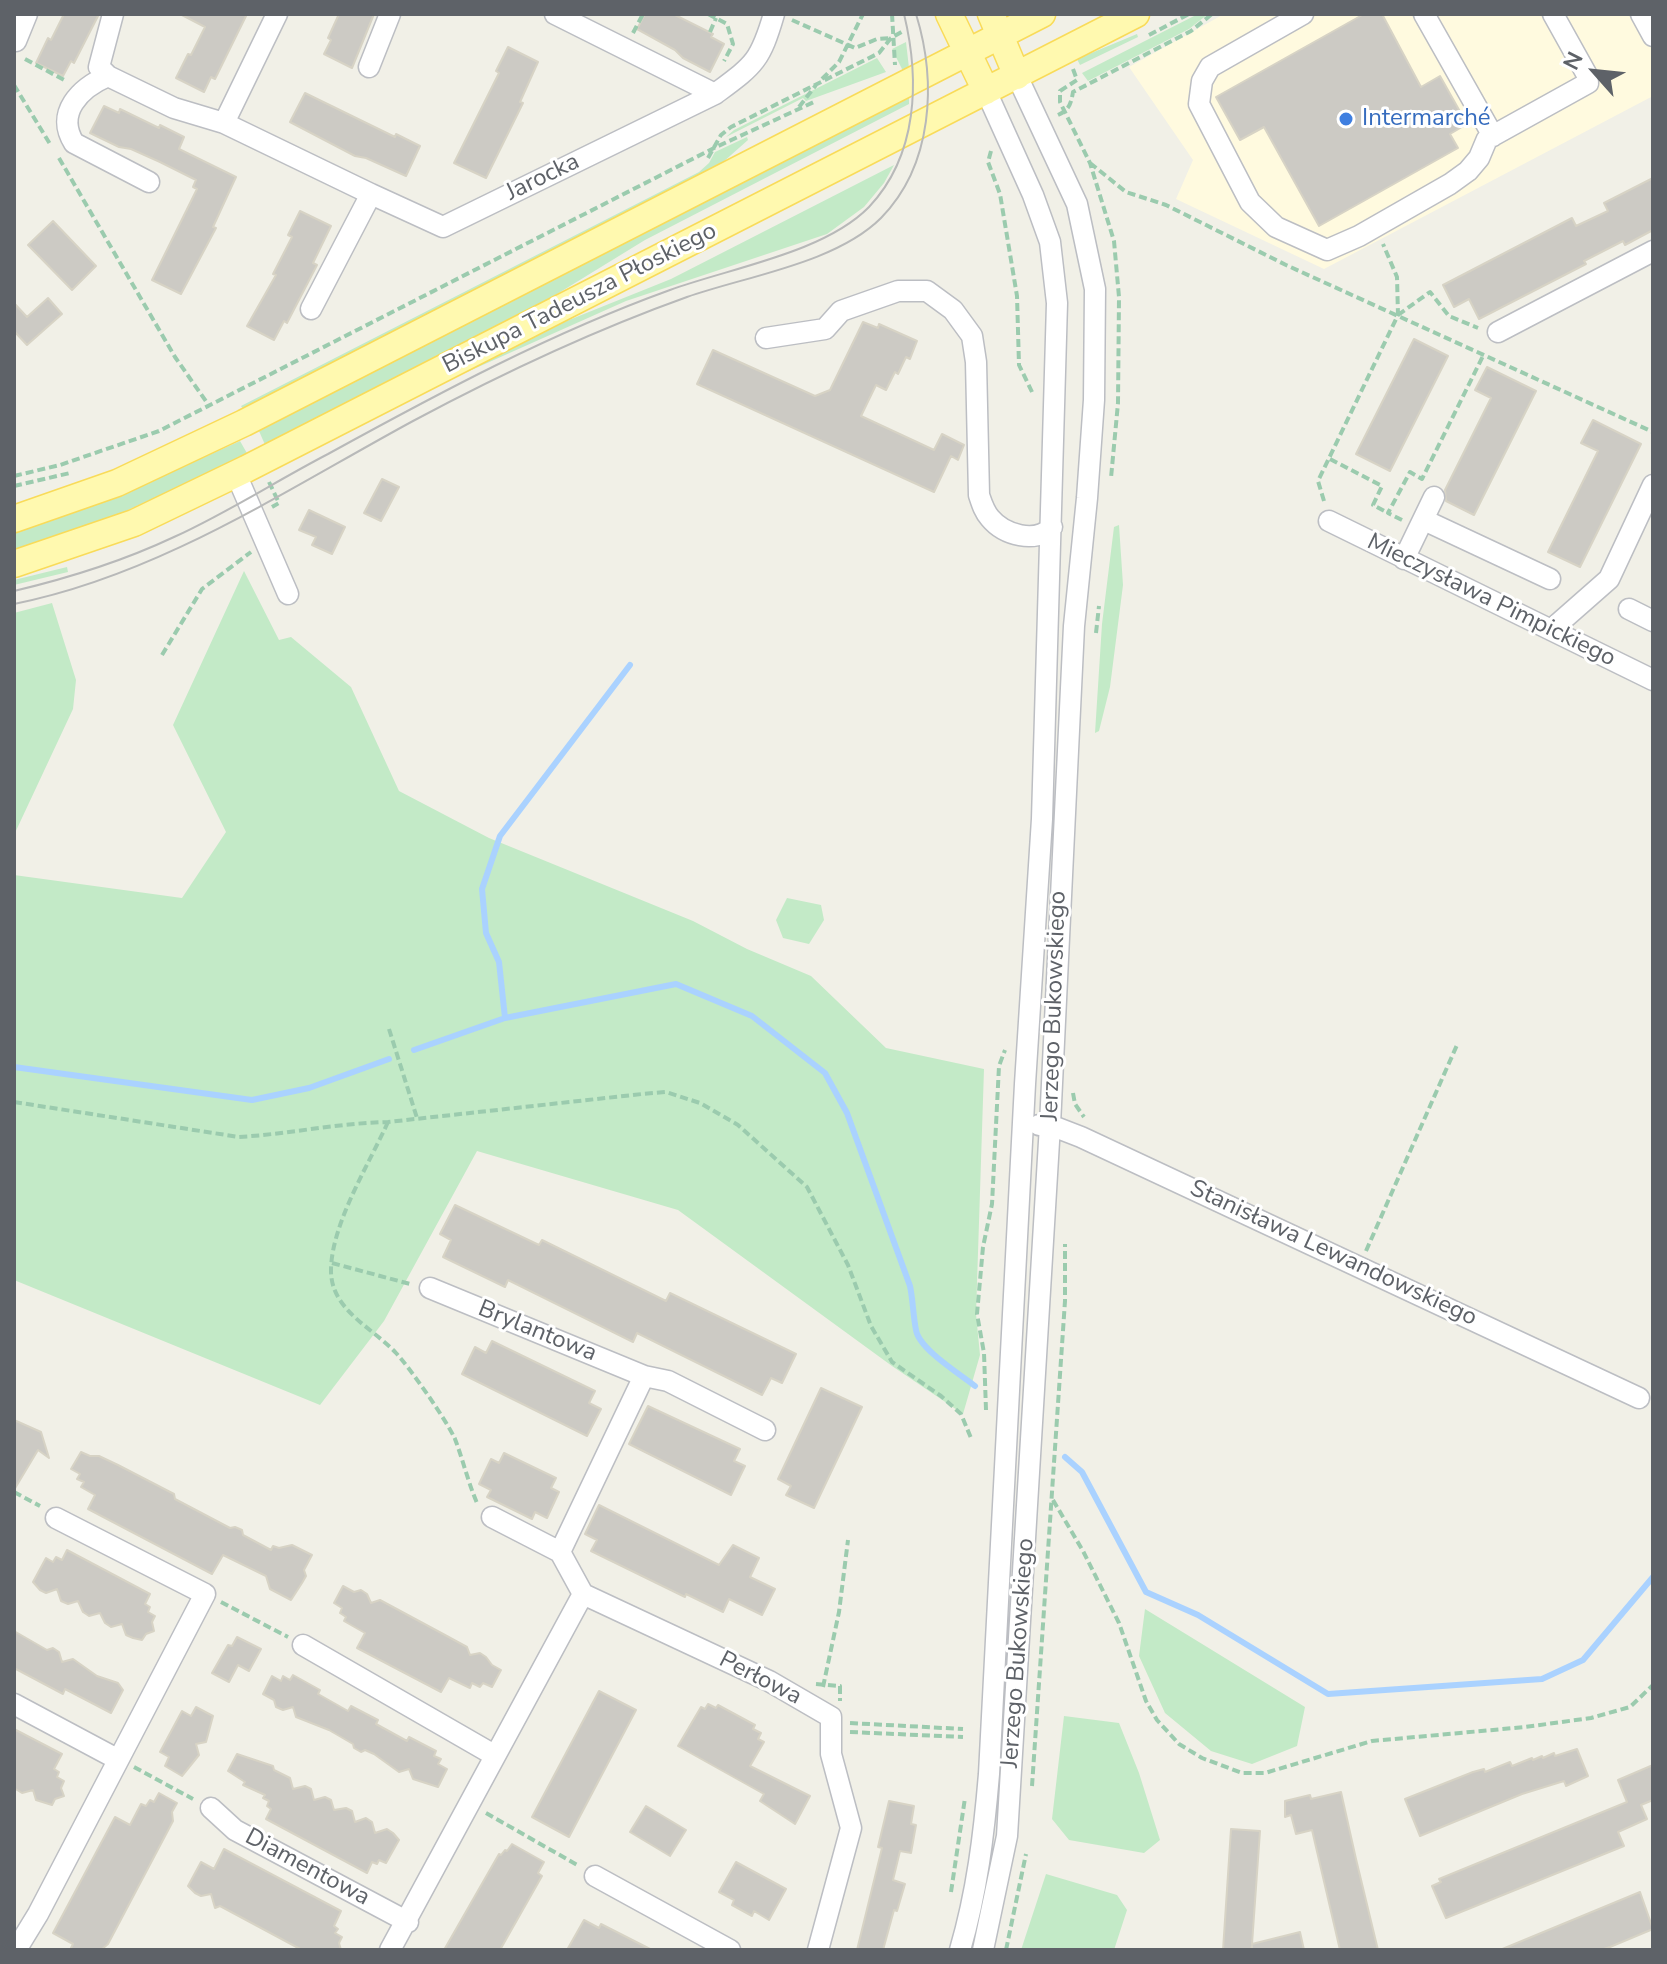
<!DOCTYPE html>
<html>
<head>
<meta charset="utf-8">
<style>
	body { margin:0 }
	#map { position:relative; width:1667px; height:1964px; overflow:hidden; background:#f1f0e7; font-family:"Nunito Sans",sans-serif }
	canvas { display:block }
	.frame { position:absolute; inset:0; border:16px solid #5e6268; pointer-events:none }
	.north { position:absolute; left:1555px; top:32px; width:80px; height:80px; -webkit-text-stroke:6px #fff; paint-order:stroke; rotate:297deg; font-size:22px; font-weight:700; line-height:32px; text-align:center; color:#5e6268 }
	.north::after { content:''; display:block; margin:auto; width:28px; height:36px; background:#5e6268; clip-path:polygon(50% 0,100% 100%,50% 72%,0 100%) }
</style>
</head>
<body>
<div id="map">
<canvas width="1667" height="1964"></canvas>
<div class="frame"></div>
<div class="north">N</div>
</div>
<script>
const g = document.querySelector('canvas').getContext('2d');
g.lineJoin = 'round';
function fillPath(path, color) { g.fillStyle = color; g.fill(path, 'evenodd'); }
function trace(path, color, width, dash) { g.strokeStyle = color; g.lineWidth = width; g.lineCap = dash ? 'butt' : 'round'; g.setLineDash(dash || []); g.stroke(path); }
function write(font, color, halo, rows, align = 'center') {
  g.font = font + ' "Nunito Sans",sans-serif'; g.lineWidth = 6; g.setLineDash([]); g.textBaseline = 'middle'; g.strokeStyle = halo; g.fillStyle = color; for (const [text, x, y, turn = 0] of rows) {
    g.save(); g.translate(x, y); g.rotate((+turn || 0) * Math.PI / 180); g.textAlign = isNaN(turn) ? turn : align; if (halo) g.strokeText(text, 0, 0); g.fillText(text, 0, 0); g.restore();
  }
}
const commercial = new Path2D(`
	M1224,14H1653V96L1324,269L1176,199L1193,160L1129,67Z`);
const green = new Path2D(`
	M1198,14H1208L1189,29L1088,81L1082,73Z
	M1137,34L1138,37L1080,65L1077,59Z
	M906,42L909,68L903,71L892,49Z
	M877,58L886,72L806,101L803,98L726,137L734,130Z
	M909,97V104L645,240L544,302L266,447L259,431Z
	M747,137L748,140L722,163L243,409L241,406L699,172L709,163L715,152Z
	M894,165L884,183L864,207L827,234L626,301L458,376L564,322L671,279Z
	M240,441L248,455L117,515L14,551V533L115,497Z
	M1119,525L1123,585L1110,687L1099,731L1095,733L1102,624L1114,527Z
	M67,567L68,572L14,585V580Z
	M244,571L279,640L291,637L351,687L399,791L489,838L693,921L747,949L811,976L886,1048L984,1069L976,1314L980,1355L963,1414L892,1366L678,1210L477,1151L384,1321L320,1405L14,1280V875L182,898L226,832L173,725Z
	M52,603L76,680L73,709L14,835V613Z
	M787,898L821,905L824,920L809,944L783,938L776,920Z
	M1145,1609L1305,1707L1297,1746L1252,1764L1211,1751L1165,1713L1139,1656Z
	M1064,1716L1119,1723L1139,1773L1160,1840L1144,1853L1069,1840L1052,1819Z
	M1046,1874L1117,1895L1127,1910L1114,1950H1021Z`);
const stream = new Path2D(`
	M505,1018L499,962L486,933L482,889L500,836L630,665
	M414,1050L505,1018L676,984L752,1016L825,1073L847,1113L910,1286C913,1300 913,1315 916,1330C919,1349 960,1374 975,1386
	M14,1067L252,1100L309,1088L389,1059
	M1065,1457L1082,1472L1146,1592L1198,1615L1328,1694L1542,1679L1583,1660L1653,1577`);
const building = new Path2D(`
	M64,14H99L74,63L71,61L63,76L36,63L48,38L51,40Z
	M180,14H247L215,79L211,77L204,92L176,78L188,54L191,55L205,27Z
	M339,14H374L352,68L324,54L331,40L328,38Z
	M645,14H673L713,34L711,37L724,44L710,72L683,58L675,50L637,29Z
	M1364,14H1382L1421,87L1440,76L1467,124L1450,134L1458,148L1319,226L1264,127L1240,140L1216,97Z
	M508,47L538,62L520,102L523,103L486,178L454,163L499,73L496,71Z
	M305,93L395,137L396,134L420,146L406,176L366,158L355,156L290,122Z
	M104,106L119,113L120,109L159,128L160,125L184,137L179,149L236,177L213,227L216,228L181,294L152,280L197,189L193,187L196,180L160,162L131,149L119,147L90,133Z
	M1653,178V230L1625,245L1623,241L1584,261L1586,264L1479,319L1469,299L1454,307L1443,285L1572,218L1576,226L1608,211L1604,203Z
	M300,211L331,226L313,263L317,265L287,323L284,321L274,340L247,326L276,275L273,274L292,237L288,235Z
	M53,221L96,266L72,290L28,245Z
	M48,298L62,314L27,345L14,331V303L27,317Z
	M863,322L878,328L879,324L917,341L910,359L906,357L898,374L895,372L886,390L876,385L861,416L934,450L942,434L964,445L958,460L951,456L934,492L697,384L713,350L815,396L830,390Z
	M1414,339L1448,356L1390,471L1356,454Z
	M1487,367L1536,391L1474,515L1446,501L1445,490L1491,398L1475,390Z
	M1593,420L1641,444L1580,567L1548,552L1598,451L1581,443Z
	M382,479L399,487L381,521L364,513Z
	M309,510L345,527L332,554L312,545L316,537L299,530Z
	M455,1205L539,1245L542,1240L666,1301L670,1293L796,1354L782,1383L771,1378L762,1395L637,1333L633,1342L508,1280L505,1287L443,1257L451,1240L440,1234Z
	M492,1341L595,1391L589,1403L601,1409L587,1436L462,1374L475,1347L486,1353Z
	M821,1388L862,1407L814,1508L786,1495L791,1486L778,1479Z
	M648,1406L740,1449L734,1461L745,1466L731,1495L629,1444Z
	M14,1420L41,1432L49,1458L38,1450L14,1490Z
	M81,1452L90,1456H99L118,1465L174,1494L175,1499L230,1528L235,1527L242,1530L243,1535L271,1550L273,1546L279,1548L292,1545L312,1555L304,1570L306,1576L302,1583L291,1600L270,1589L266,1576L223,1555L212,1574L88,1509L95,1495L81,1487L84,1482L77,1479L80,1474L71,1469Z
	M504,1453L556,1478L551,1488L559,1492L547,1518L535,1512L532,1519L487,1497L491,1490L479,1484L491,1459L499,1463Z
	M599,1505L719,1565L733,1545L759,1558L750,1577L775,1589L762,1615L729,1599L723,1612L686,1594L685,1597L591,1551L597,1540L585,1534Z
	M67,1550L150,1594L145,1604L150,1607L148,1612L155,1616L152,1622L154,1631L146,1634L142,1640L133,1638L126,1635L122,1624L111,1627L105,1623L100,1613L89,1616L83,1612L78,1601L68,1604L61,1601L57,1589L46,1593L40,1590L33,1582L46,1558L53,1562L56,1557L62,1560Z
	M343,1586L354,1592L361,1590L367,1594L371,1603L380,1600L445,1635L467,1647L470,1655L480,1653L486,1657L492,1665L501,1670L492,1687L483,1683L480,1687L472,1683L470,1688L449,1678L441,1692L357,1648L365,1633L344,1621L346,1617L340,1613L342,1608L334,1603Z
	M14,1631L47,1650L53,1648L59,1652L62,1662L73,1659L97,1676L118,1683L123,1690L111,1713L65,1689L63,1694L14,1668Z
	M237,1637L261,1649L249,1671L238,1665L229,1682L212,1673L228,1645L232,1646Z
	M293,1675L320,1690L318,1694L348,1711L351,1706L378,1720L376,1724L407,1741L409,1737L436,1751L434,1756L441,1759L438,1764L447,1769L438,1787L413,1779L409,1769L399,1772L374,1754L365,1750L361,1752L354,1748L353,1744L329,1730L296,1717L293,1707L283,1710L276,1707L274,1700L263,1694L272,1676L281,1681L283,1676L290,1680Z
	M599,1691L636,1710L569,1837L532,1817Z
	M708,1704L716,1708L718,1705L755,1725L753,1729L761,1733L758,1739L764,1742L750,1766L810,1796L795,1824L760,1801L764,1794L678,1746L701,1707L705,1709Z
	M196,1707L213,1716L206,1742L196,1744L199,1755L182,1776L165,1766L169,1757L160,1752L182,1711L191,1716Z
	M14,1729L62,1754L54,1769L59,1772L57,1777L64,1781L61,1788L64,1796L55,1799L52,1805L36,1800L33,1790L22,1793L14,1788Z
	M1577,1749L1588,1776L1566,1786L1564,1781L1522,1794L1420,1836L1405,1799L1473,1772L1484,1769L1485,1772L1510,1762L1512,1766L1532,1758L1533,1760L1542,1756L1543,1758L1554,1753L1555,1756Z
	M237,1754L273,1766L274,1770L290,1778L293,1789L305,1786L311,1789L314,1800L325,1797L331,1800L334,1810L346,1808L352,1811L355,1822L366,1818L372,1822L375,1833L387,1829L393,1833L399,1840L386,1863L379,1860L377,1864L372,1862L367,1873L266,1819L271,1809L267,1806L269,1801L263,1798L265,1795L243,1785L245,1782L228,1771Z
	M1653,1765V1800L1641,1805L1647,1819L1618,1832L1624,1846L1446,1918L1432,1886L1441,1882L1439,1879L1627,1802L1618,1780Z
	M1341,1792L1356,1859L1378,1950H1340L1312,1830L1296,1834L1291,1815L1285,1817V1801L1310,1795L1311,1799Z
	M159,1793L177,1803L172,1812L173,1821L108,1944L101,1950H70L73,1944L53,1933L115,1817L130,1825L141,1804L146,1806L150,1800L154,1802Z
	M889,1801L914,1806L911,1824L916,1825L911,1853L900,1851L893,1880L905,1884L897,1911L894,1910L883,1950H857L882,1848L878,1847Z
	M646,1806L686,1830L670,1856L630,1832Z
	M1231,1829L1260,1831L1252,1944L1300,1932L1304,1950H1252V1946L1251,1950H1223Z
	M512,1844L544,1862L538,1873L542,1876L500,1950H444L499,1854L501,1855L505,1850L507,1851Z
	M224,1849L341,1911L334,1926L338,1929L335,1933L342,1937L339,1943L341,1950H302L220,1906L215,1908L211,1894L201,1896L195,1893L188,1886L201,1862L214,1869Z
	M736,1862L786,1889L769,1920L754,1911L752,1916L732,1905L734,1900L719,1892Z
	M1640,1892L1653,1929L1610,1947L1601,1950H1500Z
	M584,1920L599,1928L601,1924L652,1950H567Z`);
const path = new Path2D(`
	M708,14L727,24L733,44L724,61
	M892,14L895,65
	M792,20L855,48L877,39L891,38
	M710,32L716,18
	M633,33L643,14
	M1149,35L1189,14
	M25,59L66,81
	M1073,69L1077,80L1060,91V102L1090,163L1114,241L1119,297L1118,403L1111,478
	M822,79L839,62L863,14
	M14,85L50,144
	M799,107L816,85
	M1058,115C1069,110 1071,104 1073,92L1191,31L1212,14
	M991,151L988,162L1000,194L1017,296L1019,365L1033,394
	M59,158L175,357L210,407
	M708,158L721,135L731,127L879,53L891,38L903,31
	M1090,163L1126,192L1166,205L1286,265L1653,432
	M1398,315L1430,292L1449,316L1478,328
	M1330,459L1382,486L1373,505L1388,513
	M14,476L60,465L159,431L714,148L814,102
	M269,482L279,503L272,507
	M14,486L70,473
	M1324,501L1318,481L1398,315L1397,277L1383,244
	M1402,520L1388,513L1410,472L1422,479L1484,354
	M1096,633L1099,606
	M162,655L202,589L251,552
	M389,1029L417,1118
	M1073,1093L1075,1104L1084,1117
	M14,1102L239,1137C289,1134 338,1123 388,1122L642,1094L666,1092L700,1103L738,1125L807,1187L848,1265L871,1326L892,1362L941,1396L961,1414L971,1438
	M388,1122C369,1164 332,1223 331,1269C330,1310 372,1327 396,1353C410,1368 447,1421 455,1439C463,1460 468,1482 477,1503
	M1366,1251L1457,1045
	M332,1263L410,1284
	M986,1410L984,1353L977,1314L983,1247L992,1204L999,1066L1005,1050
	M14,1492L40,1506
	M1053,1500L1083,1551L1119,1623L1146,1701L1157,1720L1179,1744L1202,1758L1242,1773H1265L1372,1741L1525,1727L1591,1718L1630,1707L1653,1685
	M221,1602L288,1637
	M816,1684L840,1686V1701
	M823,1687L839,1612L848,1540
	M850,1723L963,1729
	M850,1732L963,1737
	M134,1767L193,1799
	M1032,1786L1065,1301V1244
	M486,1813L579,1866
	M951,1892L965,1798
	M1006,1950L1026,1854`);
const minor = new Path2D(`
	M113,14L99,67L108,76L174,108L224,123L277,14
	M555,14L715,94
	M1303,14L1210,67L1202,81L1199,104L1250,202L1276,227L1327,250L1359,236L1450,184L1468,171L1479,158L1487,139L1588,83L1587,75L1553,14
	M1424,14L1493,136
	M1641,14L1653,36
	M16,41L27,14
	M369,67L390,14
	M108,76C80,88 55,113 74,143L149,182
	M224,123L371,194
	M311,309L371,194L443,227L715,94C754,65 760,62 774,14
	M1498,332L1653,251
	M766,338L825,329L841,311L898,291H927L953,310L972,336L976,362L979,495C982,504 984,511 990,518C1004,535 1036,544 1052,527
	M236,474L288,594
	M1424,520L1550,579
	M1329,521L1653,680
	M1404,559L1434,497
	M1629,609L1653,621
	M1551,630L1609,579L1653,485
	M1039,1125H1050L1081,1137L1639,1398
	M430,1288L644,1376L668,1381L765,1430
	M492,1517L560,1552L583,1594L769,1681L831,1717V1754L851,1828L818,1950
	M560,1552L644,1376
	M303,1645L494,1755
	M14,1704L117,1759
	M211,1808L235,1830L408,1922
	M595,1876L730,1950
	M16,1950L38,1914L205,1594L56,1518
	M390,1950L583,1594
	M960,1950C977,1892 984,1834 989,1774L1025,1084L1042,819L1057,303L1050,242L1033,195L986,91
	M983,1950L1007,1836L1050,1125L1074,626L1087,498L1094,400L1095,289L1077,204L1017,76`);
const major = new Path2D(`
	M949,14L986,91
	M991,14L1017,76
	M14,519L117,483L244,423L1042,14
	M14,564L134,523L246,469L1136,14`);
const tram = new Path2D(`
	M14,591C69,578 123,561 174,537C227,513 276,481 328,454C439,393 551,333 670,290C730,268 824,253 869,207C918,155 920,80 904,14
	M14,604C159,575 284,491 413,421C501,374 592,331 687,297C747,276 836,263 881,218C933,165 937,82 916,14`);
const markers = [
	[1346,119,8,"#3f7fe0"]
];
const shopNames = [
	["Intermarché",1362,119]
];
const streetNames = [
	["Jarocka",543,178,-26],
	["Biskupa Tadeusza Płoskiego",580,299,-27],
	["Mieczysława Pimpickiego",1491,601,26],
	["Jerzego Bukowskiego",1055,1006,-88],
	["Stanisława Lewandowskiego",1333,1254,25],
	["Brylantowa",537,1332,22],
	["Jerzego Bukowskiego",1019,1653,-86],
	["Perłowa",760,1679,27],
	["Diamentowa",307,1868,28]
];
fillPath(commercial, '#fffadf');
fillPath(green, '#c3eac7');
trace(stream, '#aad2ff', 6);
fillPath(building, '#cccac4');
trace(building, '#d7d3c5', 2);
trace(minor, '#bcbec3', 23);
trace(major, '#f9db59', 29);
trace(path, '#9bcbae', 4, [8, 4]);
trace(minor, '#fff', 20);
trace(major, '#fff9af', 26);
trace(tram, '#b8b9b9', 2);
for (const [x, y, r, color] of markers) { const dot = new Path2D(); dot.arc(x, y, r, 0, 2 * Math.PI); g.fillStyle = color; g.fill(dot); trace(dot, '#fff', 3); }
write('24px', '#366cbe', '#fff', shopNames, 'left');
write('24px', '#5e6268', '#fff', streetNames);
</script>
</body>
</html>
